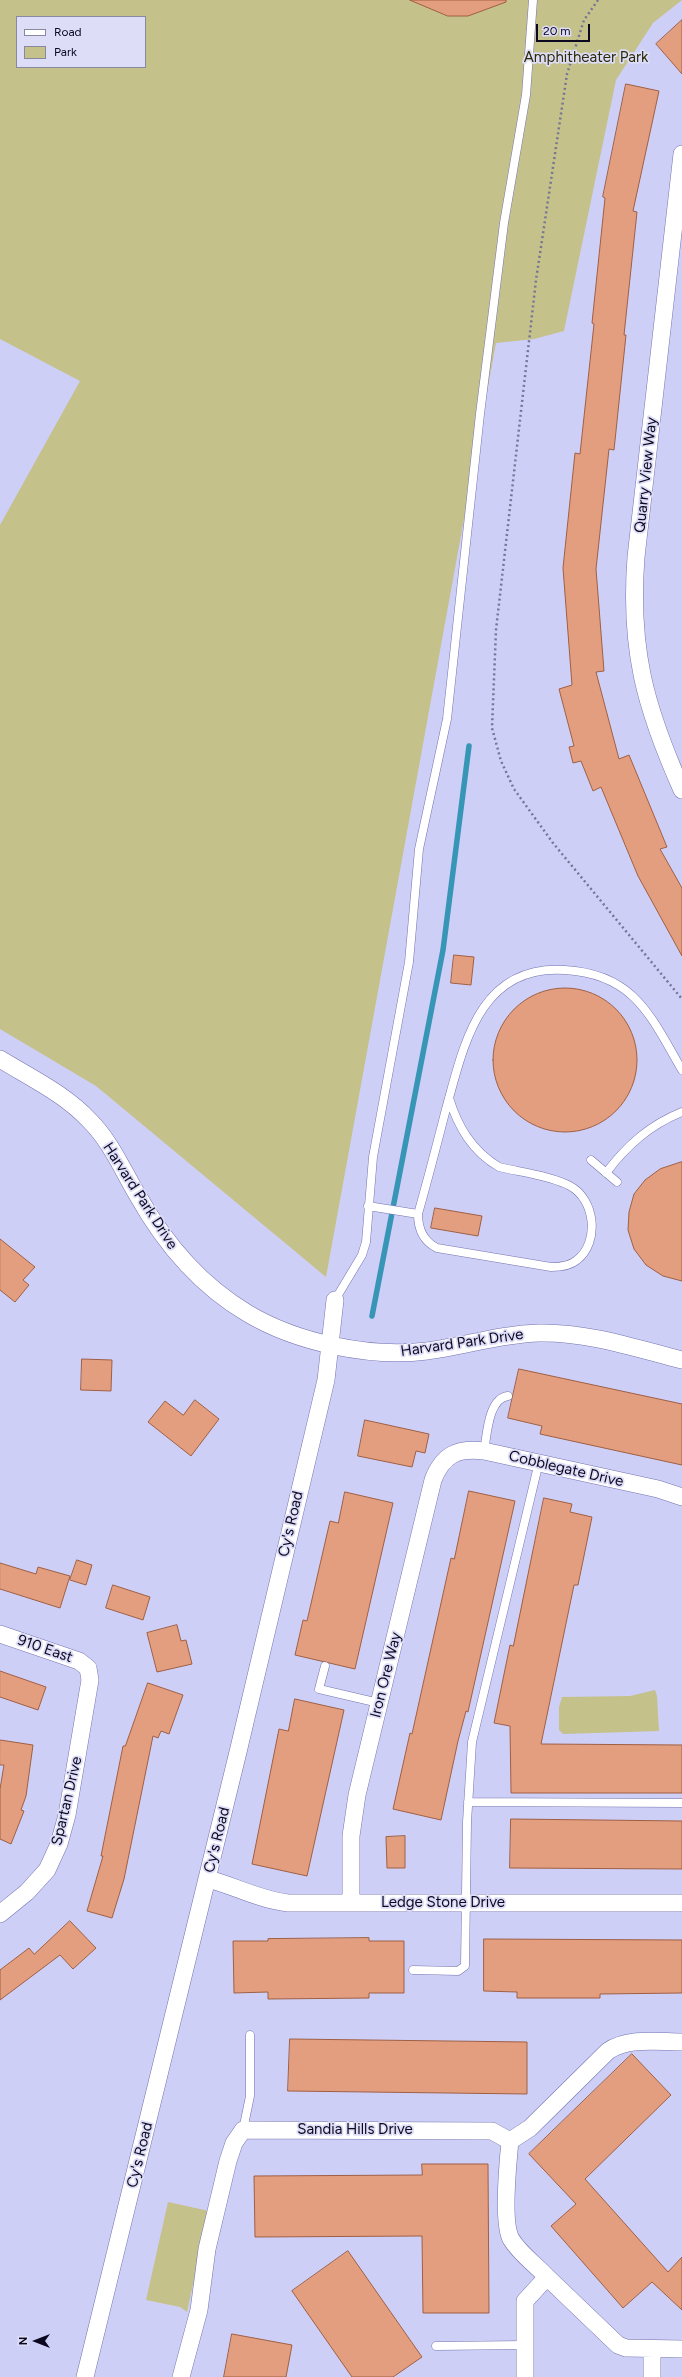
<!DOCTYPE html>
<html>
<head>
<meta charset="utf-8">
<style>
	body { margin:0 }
	#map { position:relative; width:682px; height:2377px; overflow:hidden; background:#cecff7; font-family:Figtree,sans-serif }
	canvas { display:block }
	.legend { position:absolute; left:16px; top:16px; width:130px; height:52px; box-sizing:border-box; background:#ddddf8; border:1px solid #8988a1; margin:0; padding:5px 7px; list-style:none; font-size:12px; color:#0b081f }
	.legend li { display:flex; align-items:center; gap:8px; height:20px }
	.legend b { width:20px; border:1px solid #8988a1 }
	.north { position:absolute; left:16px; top:2321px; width:40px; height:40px; -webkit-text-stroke:3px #ddddf8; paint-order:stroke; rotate:270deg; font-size:11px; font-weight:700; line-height:16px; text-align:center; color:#0b081f }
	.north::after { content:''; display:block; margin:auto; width:14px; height:18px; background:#0b081f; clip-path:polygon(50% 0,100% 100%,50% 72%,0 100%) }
	.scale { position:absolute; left:536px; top:24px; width:54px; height:18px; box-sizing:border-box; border:2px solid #0b081f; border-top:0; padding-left:5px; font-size:12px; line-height:14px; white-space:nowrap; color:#0b081f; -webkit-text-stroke:3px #ddddf8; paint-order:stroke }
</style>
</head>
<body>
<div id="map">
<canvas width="682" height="2377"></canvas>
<ul class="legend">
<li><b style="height:5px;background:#fff"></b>Road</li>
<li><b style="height:11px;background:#c5c18a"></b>Park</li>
</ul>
<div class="north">N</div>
<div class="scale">20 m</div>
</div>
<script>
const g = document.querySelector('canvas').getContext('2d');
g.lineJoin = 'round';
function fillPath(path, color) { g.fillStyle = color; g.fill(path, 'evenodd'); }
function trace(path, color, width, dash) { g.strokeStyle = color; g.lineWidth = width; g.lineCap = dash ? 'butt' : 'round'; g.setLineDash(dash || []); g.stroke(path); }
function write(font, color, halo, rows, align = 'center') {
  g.font = font + ' Figtree,sans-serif'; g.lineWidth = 3.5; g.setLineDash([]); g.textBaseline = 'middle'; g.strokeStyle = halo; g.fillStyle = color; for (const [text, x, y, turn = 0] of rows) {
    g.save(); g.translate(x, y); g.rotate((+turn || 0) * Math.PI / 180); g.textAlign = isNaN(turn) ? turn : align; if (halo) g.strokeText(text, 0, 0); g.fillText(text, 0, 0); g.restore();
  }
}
const green = new Path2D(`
	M0,0H682L653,23L616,80L564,331L534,339L496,343L326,1277L96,1086L0,1029V525L80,381L0,339ZM17,17H145V67H17Z
	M655,1690L657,1696L659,1731L563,1734L559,1730V1707L562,1697L630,1696Z
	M168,2202L209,2211L187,2312L180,2307L146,2300Z`);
const stream = new Path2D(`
	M372,1316L443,950L469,746`);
const building = new Path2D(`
	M410,0H506V2L468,16H448Z
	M682,20V74L656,44Z
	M626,84L659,91L633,211L637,212L624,335H626L614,450L609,449L596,569L604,671L596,672L619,759L629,755L667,847L660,849L682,888V956L638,876L601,787L593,791L581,761L573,763L569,747L574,746L559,689L572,685L563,568L575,453L580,454L594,324L592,323L605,198L603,197Z
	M454,955L474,957L471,985L451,983Z
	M493 1060a72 72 0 1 1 144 0a72 72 0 1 1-144 0Z
	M682,1162V1281L663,1276L646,1265L634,1249L628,1230L629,1212L634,1194L645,1180L660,1169Z
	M435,1208L482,1216L478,1236L431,1228Z
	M0,1239L35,1267L23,1280L29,1285L15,1302L0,1290Z
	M82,1359L112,1360L111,1391L81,1390Z
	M519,1369L682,1404V1465L540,1434L542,1426L508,1418Z
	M195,1400L219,1419L191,1456L148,1422L165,1401L183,1415Z
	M365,1420L429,1434L425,1453L416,1451L412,1467L358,1456Z
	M469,1491L515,1501L468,1712L466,1711L458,1741L441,1820L393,1809L410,1733L412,1734L451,1558L454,1559Z
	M345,1492L393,1503L355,1669L295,1655L303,1620L307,1621L330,1521L338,1523Z
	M544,1498L572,1504L570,1512L592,1517L578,1585H574L541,1744L682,1745V1793H511L510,1726L494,1723L510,1645L513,1646Z
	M77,1560L92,1565L86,1585L70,1580Z
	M0,1563L36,1574L38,1567L70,1576L60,1608L0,1589Z
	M113,1585L150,1597L143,1620L106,1608Z
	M177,1625L181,1641L186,1640L192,1664L157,1672L147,1633Z
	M0,1671L46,1687L38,1710L0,1697Z
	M148,1683L183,1695L169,1734L161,1731L158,1738L153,1736L124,1879L112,1918L87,1911L103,1856H101L123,1746H125Z
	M295,1699L344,1710L307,1876L252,1864L279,1729L288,1731Z
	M0,1740L33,1745L26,1796L21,1810L24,1811L11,1844L0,1839V1789L4,1765H0Z
	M511,1819L682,1821V1869L510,1868Z
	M405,1836V1868H387L386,1837Z
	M70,1921L96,1948L73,1969L60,1955L0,2000V1970L29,1948L34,1954Z
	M369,1938V1941H404V1993H369V1998L268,1999V1992L234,1993L233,1941H268V1939Z
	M484,1939L682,1940V1993L600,1994V1998H517V1992L484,1991Z
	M290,2039L527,2042V2094L288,2091Z
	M632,2054L671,2095L585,2179L668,2272L682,2257V2310L652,2282L623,2308L551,2226L576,2204L529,2154Z
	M422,2164H488L489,2313H423L422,2236L255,2237L254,2176L422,2175Z
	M348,2251L422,2357L393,2377H352L292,2291Z
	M232,2334L292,2345L286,2377H224Z`);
const path = new Path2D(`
	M598,0L584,20L567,74L536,280L496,630L492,728L501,761L514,789L553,843L682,999`);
const lane = new Path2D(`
	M449,1098C458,1127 472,1151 499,1167C519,1172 552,1176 570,1186C595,1199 600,1242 577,1260C570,1266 561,1267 551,1267L437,1248C423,1241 418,1229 418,1214C428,1179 437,1144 446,1109C464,1045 479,964 565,970C635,974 651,1017 682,1070
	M591,1160L617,1182
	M606,1173C627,1145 650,1125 682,1112
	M368,1206L418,1214
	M335,1300L362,1255L366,1242L373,1157L409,962L419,849L447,719L480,414L504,223L526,95L533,0
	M484,1451C487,1436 488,1398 508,1396
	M325,1666L319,1689L379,1703
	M468,1802L682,1803
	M413,1970L458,1971L465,1966L467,1822L472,1742L539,1462
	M243,2130L250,2096V2035
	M436,2346L525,2345`);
const street = new Path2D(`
	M682,154L636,557C629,649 645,707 682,790
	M0,1059C31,1078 65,1094 90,1121C111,1142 123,1171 138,1196C165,1244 200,1285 247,1313C297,1343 370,1358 427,1351C465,1346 501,1334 539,1333C588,1332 635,1348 682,1360
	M0,1634L79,1661L88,1668L90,1680L67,1815L59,1844L47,1870L27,1892L0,1914
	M208,1879C235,1886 260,1900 288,1903H682
	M351,1902V1836L357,1795L433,1480C443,1454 458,1448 484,1451L658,1489L682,1497
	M510,2141C508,2161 502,2223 511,2239C520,2254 536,2265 547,2277
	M85,2377L238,1752L326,1380L335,1300
	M181,2377L199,2310L207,2249L228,2161L234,2143L243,2130L492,2131L510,2141L530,2128L608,2051C629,2037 658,2042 682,2042
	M525,2377V2301L547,2277L618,2345L626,2348L682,2349
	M652,2377V2349`);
const parkNames = [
	["Amphitheater Park",586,58]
];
const streetNames = [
	["Quarry View Way",646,475,-84],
	["Harvard Park Drive",140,1196,57],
	["Harvard Park Drive",462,1343,-8],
	["Cobblegate Drive",566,1469,13],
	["Cy's Road",291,1524,-77],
	["910 East",45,1649,19],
	["Iron Ore Way",386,1675,-76],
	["Spartan Drive",67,1801,-77],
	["Cy's Road",217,1840,-76],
	["Ledge Stone Drive",443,1903],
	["Sandia Hills Drive",355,2130],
	["Cy's Road",140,2155,-76]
];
fillPath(green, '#c5c18a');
trace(stream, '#3795b5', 5.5);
fillPath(building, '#e39e80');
trace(building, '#9f5f43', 1);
trace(lane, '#7473af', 9);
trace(street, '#7473af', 18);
trace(path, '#757595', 2.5, [2, 3]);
trace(lane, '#fff', 8);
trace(street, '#fff', 17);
write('15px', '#2d2a07', '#ddddf8', parkNames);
write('15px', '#0b081f', '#ddddf8', streetNames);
</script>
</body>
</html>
